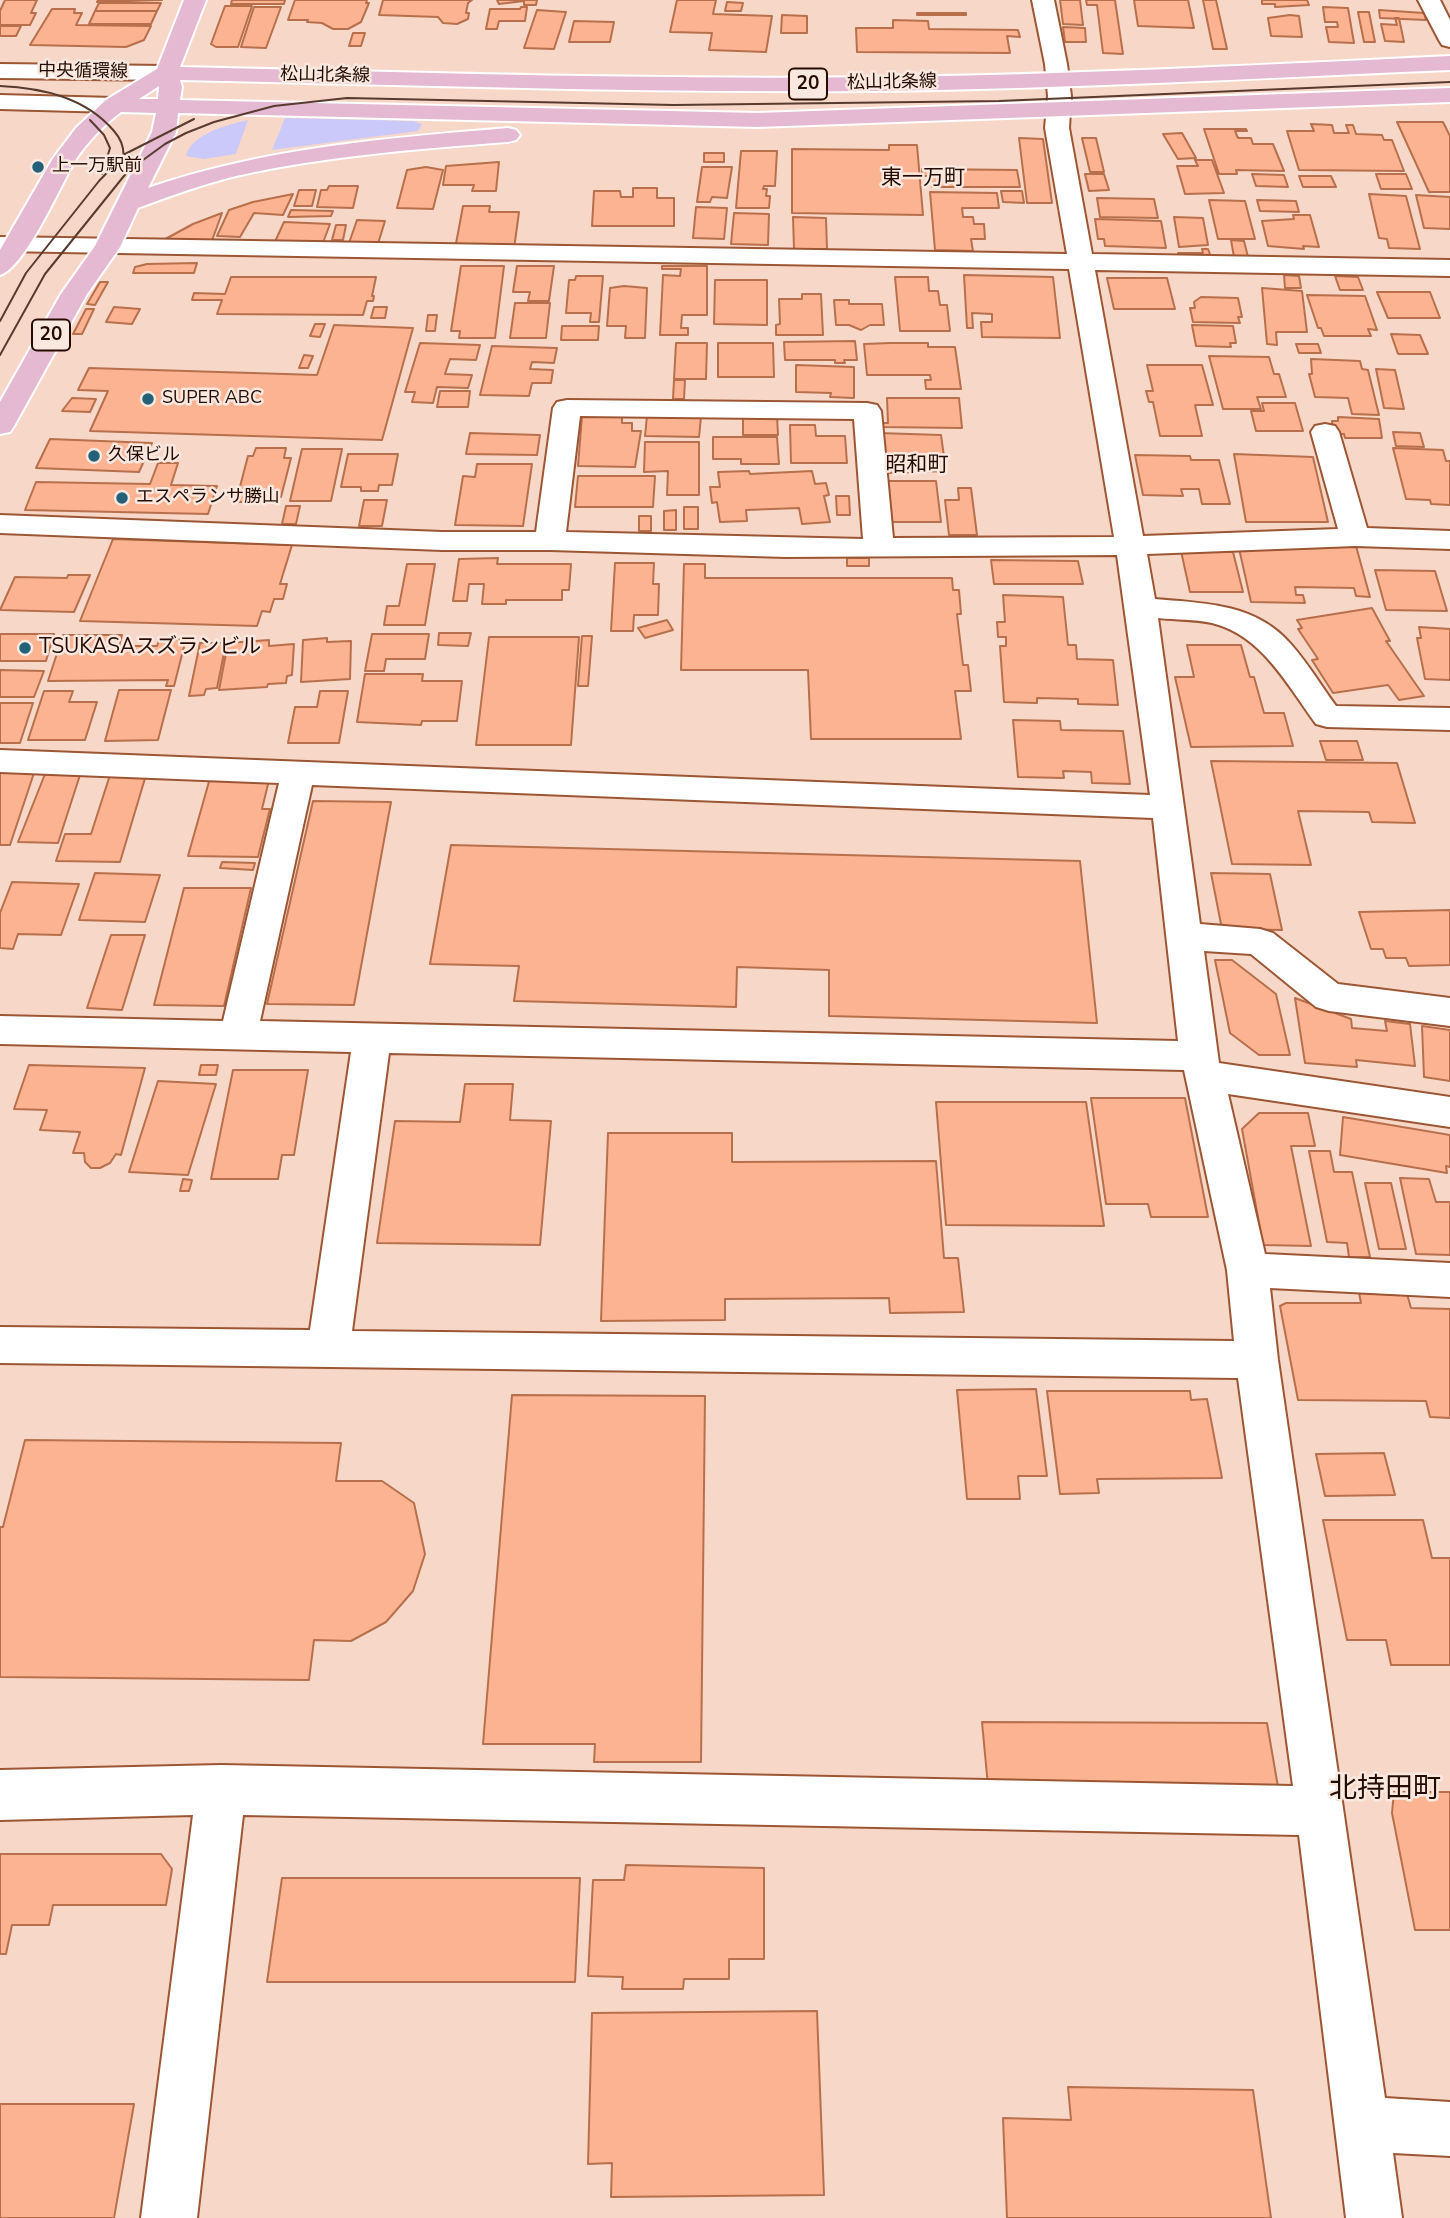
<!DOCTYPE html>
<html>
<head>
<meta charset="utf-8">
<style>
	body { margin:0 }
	canvas { display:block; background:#f7d7c7 }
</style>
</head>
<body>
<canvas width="1450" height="2218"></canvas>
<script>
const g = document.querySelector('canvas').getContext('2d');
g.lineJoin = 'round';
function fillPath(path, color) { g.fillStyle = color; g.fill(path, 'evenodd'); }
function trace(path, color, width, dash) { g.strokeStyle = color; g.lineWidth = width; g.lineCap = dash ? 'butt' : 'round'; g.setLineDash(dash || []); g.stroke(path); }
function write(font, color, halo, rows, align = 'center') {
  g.font = font + ' "Nunito Sans","Noto Sans JP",sans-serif'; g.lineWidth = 5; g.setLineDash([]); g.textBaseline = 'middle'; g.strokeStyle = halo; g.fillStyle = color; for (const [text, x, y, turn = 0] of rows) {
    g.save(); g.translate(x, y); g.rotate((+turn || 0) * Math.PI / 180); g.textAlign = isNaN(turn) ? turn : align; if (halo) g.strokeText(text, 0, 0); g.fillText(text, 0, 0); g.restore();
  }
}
const green = new Path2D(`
	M285,118L413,121L422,124L418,131L272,150Z
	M248,120L236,154L204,159L186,156C192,133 228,125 248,120Z`);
const building = new Path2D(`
	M5,0H37L31,13H36L30,25H0V11Z
	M98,0H162L97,2Z
	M232,0H285L284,4H231Z
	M295,0H367L366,3H369L361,22L348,29H333L322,23L307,22L308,20H288Z
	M383,0H472L468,3L466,13H469L468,19L457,24L443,23L438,17L379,15Z
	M497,0H537L536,5H524V1L499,4Z
	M677,0H716L713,14L772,16L766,52L709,50L712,33L670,32Z
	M1060,0H1080L1083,25L1063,24Z
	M1086,0H1115L1123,54L1103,53L1097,5H1087Z
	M1134,0H1188L1194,28L1138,26Z
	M1203,0H1216L1227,49H1213Z
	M1262,0H1307L1309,5L1275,7V4H1262Z
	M727,2L743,3L741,11H725Z
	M99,3H161L157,11H95Z
	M225,6H252L238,47H216L211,44Z
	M254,7H281L266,48L241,47Z
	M521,7H527L525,21H499L497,29H486L490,9H520Z
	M1323,7L1348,8L1354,43L1329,42L1326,27H1338L1337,22H1325Z
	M52,9H75L74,13H82L76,25L151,26L144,40L126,47L30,45Z
	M537,10L566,12L554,49L524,48Z
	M1379,10L1424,13L1426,20L1380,18Z
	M95,11H157L151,24H89Z
	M1358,12H1369L1375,42H1364Z
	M917,13H966V15H917Z
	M782,15L807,16V33H781Z
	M1290,15L1299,16L1302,37L1271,36L1268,18Z
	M1395,18H1399L1404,42L1385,41L1381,24L1397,25Z
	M893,20L928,21L929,29L1018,30L1020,37L1007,36L1010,53L857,52L856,28H893Z
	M574,21L614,22L610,42H569Z
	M0,26H21L16,36H0Z
	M1063,27L1085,28L1086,42H1065Z
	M353,33H365L361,46H349Z
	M1397,122H1443L1450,136V192H1429Z
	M1311,124L1332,125L1334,133H1349L1346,125H1353L1356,134L1382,135L1384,140H1392L1404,171L1299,170L1287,131H1314Z
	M1204,129H1246L1247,131H1235L1238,138H1251L1253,144H1273L1284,171L1236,170L1237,174H1219Z
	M1182,133L1196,158L1178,159L1163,134Z
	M1019,138L1043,139L1052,203H1027Z
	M1082,138H1096L1104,172H1090Z
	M889,145H917L923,215L792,213V149L889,150Z
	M741,151H777L775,186H764L763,189H767L766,196H770L769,208H736Z
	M704,153H724V162H704Z
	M1195,160H1212L1224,193L1185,194L1177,166H1198Z
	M499,162L496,191H472L474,185H443L446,166Z
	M426,167L443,170L433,209L397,208L407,170Z
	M702,167H732L727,198L712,197L710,202H697Z
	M922,169L1017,170L1020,187H932L931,176H922Z
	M1085,174H1104L1109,190L1089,191Z
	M1252,174L1284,175L1288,187L1256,186Z
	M1376,174H1406L1412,189H1381Z
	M1299,176H1331L1336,187H1303Z
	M329,186H358L353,208L317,207L321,190H327Z
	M633,188H657V198H674V226H592L594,191H620L621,197H633Z
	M299,190H316L312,206H294Z
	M1001,191H1022L1024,203L1003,202Z
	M930,192L997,193L999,208H962L963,217H973L974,224H984L985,239H971L973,251L935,250Z
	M293,194L283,215L254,213L240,237L217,236L229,210L253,202Z
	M1369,194L1406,196L1420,249L1389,248L1387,239L1379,238Z
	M1416,195L1450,197V229L1424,228Z
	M1097,198L1154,199L1158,218L1100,217Z
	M1209,200L1245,201L1255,239H1218Z
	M1257,200L1296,201L1299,212L1260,211Z
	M463,206H490L489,212H519L514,249H455Z
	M696,207L727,208L724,239L693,238Z
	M291,210L333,211L331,216L288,217Z
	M222,213L210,246L158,243L193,224Z
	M734,213L769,214L768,245L731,244Z
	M1293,215H1310L1319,247L1303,246L1304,249L1268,246L1262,221L1294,219Z
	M793,217L826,218L827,249H794Z
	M1174,217L1203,218L1208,245L1179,247Z
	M1095,219L1161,221L1166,248L1105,246L1104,239H1098Z
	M357,220L385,221L377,247L348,246Z
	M284,222L330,224L321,248L273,246Z
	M336,225H346L343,240H332Z
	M1231,240L1244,241L1248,257H1234Z
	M1202,249H1208L1211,257H1180L1178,253H1203Z
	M197,263L194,273H133L135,267L147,264Z
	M461,266H504L495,338H459L460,331H451Z
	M517,266H554L549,301H528L530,292H513Z
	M662,266H707V315H682L681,328H688V335H660L663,275L680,276L681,269H662Z
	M964,275L1053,277L1060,338L982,337L981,322H992V314L972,313L973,328H967Z
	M1284,275L1299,276L1301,288H1285Z
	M576,276H603L599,322H590L591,313H566L569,280H575Z
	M1335,276L1358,277L1363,290H1340Z
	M231,277H376L372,296H374L373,301H367L363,315L217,314L222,300H192L194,293L225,294Z
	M895,277H928L929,291H938L940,305H947L950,331H900Z
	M1107,278H1167L1175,309H1114Z
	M715,280H767V325L714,324Z
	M100,282H108L95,305L87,304Z
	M624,286L647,288L645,338H625L626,326H607L610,288Z
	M1262,288L1302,291L1307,332H1276L1277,345L1267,344Z
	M1377,292H1430L1440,318H1388Z
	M802,294H821L823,335H776V325L780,324L779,299H802Z
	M1307,295L1365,296L1377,330L1368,329L1371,336H1324L1321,328H1318Z
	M1201,297L1238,298L1242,317H1238L1240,323L1193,322L1190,308H1195L1194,302Z
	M834,300H849V304H882L884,325H870L861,330L849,325H836Z
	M515,303H550L546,338H510Z
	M114,307L140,309L132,324L106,322Z
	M374,307H387L385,318H371Z
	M86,309H94L82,334H73Z
	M428,315H437L435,331H426Z
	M315,324H325L320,337L310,336Z
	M334,325L413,328L382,440L90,431L108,391L78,390L89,368L317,375Z
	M1192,325L1233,326L1236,343H1230L1231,347L1196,346Z
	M562,326H599L598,340H561Z
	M1391,334L1420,335L1428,354H1398Z
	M855,341L857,360H844L845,363H835V360H785L784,342Z
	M420,343L480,345L476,360L450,359L445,374L472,375L468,388L437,387L433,403L412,402L415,392H405Z
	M676,343H707L706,379H674Z
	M718,343H773L774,377H718Z
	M891,343H928V347H955L961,389H926L925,380H931L930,375H867L864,344Z
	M1296,344H1318L1321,353H1299Z
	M492,346L557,348L554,363L532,362L530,369L553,370L551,383H532L529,396L480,395Z
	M304,355L313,356L308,368H299Z
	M1209,356L1269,357L1274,374H1279L1286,397H1257L1261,409H1223Z
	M1311,359L1360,361L1362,369L1368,370L1379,415L1352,414L1348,398L1315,397L1309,374H1312Z
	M796,365L854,367V398L830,397L831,393L796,392Z
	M1147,365H1202L1213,405H1195L1202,436H1160L1153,402H1149L1146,391H1153Z
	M1376,369L1395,370L1404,409L1384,408Z
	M674,380H685L684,399H673Z
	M440,391H470L468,407H437Z
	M72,398L96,399L90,412L62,411Z
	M887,398H959L962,428L882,427V423H888Z
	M1262,403H1295L1303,431H1256L1251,411H1264Z
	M743,415H777L778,435H743Z
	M582,416H622V423H632V431H641L635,467L578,466Z
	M647,416L701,417L699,437L645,436Z
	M1338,417L1379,419L1382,438H1345L1344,434H1334L1332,421H1338Z
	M790,425H815L816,436H845L847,463H791Z
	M1393,432L1420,433L1424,447L1396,446Z
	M470,433L540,435L537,455L466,454Z
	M878,433L941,435L946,471L888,473V467H882Z
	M713,437H777L779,464H741V459H713Z
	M50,439L152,443L139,472L36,468Z
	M645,442H699V495H667L668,471L644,472Z
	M256,448H286L284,458H291L281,497H277L276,502H239L240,498H237L248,456H253Z
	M1393,448L1443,450L1446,461H1450V505L1431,504L1430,500L1406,499Z
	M302,449H342L331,501H290Z
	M348,454H398L392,485H379L378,491H361V487H341Z
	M1234,454L1313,457L1328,522H1246Z
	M1135,455L1190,456L1191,460H1219L1230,504H1202L1199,489H1181L1183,496L1143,495Z
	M158,463H178L171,485L217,486L208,514L25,510L36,482L150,484Z
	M477,464H532L523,526L455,525L463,476L475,477Z
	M749,471L750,474L812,471L815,484L826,483L829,495L824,496L830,522L802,524L799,508L746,510L747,521L720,522L717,502L712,503L710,487H720L718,472Z
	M578,476H655L653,507H575Z
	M885,481H936L941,522H889Z
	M958,488H971L977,535H949L945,500H959Z
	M836,496H849L850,515H837Z
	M364,500H387L382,526H359Z
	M286,506H300L296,524H282Z
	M684,507H698V529H684Z
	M676,510V530H664V511Z
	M639,516H651V531H639Z
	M113,539L292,545L280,584H287L283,599H274L270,612L262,611L257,626L80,621Z
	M1238,544L1356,546L1370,597L1356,596L1354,588L1295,587L1296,595H1303L1305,603L1251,602Z
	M1181,551L1233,552L1243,592H1190Z
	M498,558L497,564H571L569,590H562V600H506V604H482L484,584H469L467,601H453L459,559Z
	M847,558H869V566H847Z
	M991,560L1078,561L1083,584H994Z
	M615,563H654L653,584H659L658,615H634L633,631H611Z
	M407,564H435L425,625H384L387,606H399Z
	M684,564H705V578H952L953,590H959L961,614H957L963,665H968L971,691H955L961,739H811L808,670H681Z
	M1375,570L1435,571L1447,611L1386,610Z
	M68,575H90L74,612L0,610L15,577L67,578Z
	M1003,595L1063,597L1068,645H1076L1077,659L1113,660L1118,705L1078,704V699L1037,698V703L1004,702L1000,646H1006V637H998L997,622H1005Z
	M1372,608L1390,641H1386L1424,696L1399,700L1388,685L1333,693L1312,660L1318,659L1298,629L1302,628L1297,620Z
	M667,620L673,630L645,638L638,628Z
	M1419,627L1450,629V680L1425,679L1417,638H1421Z
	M439,633H471L468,646L438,645Z
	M0,634H54L46,661H0Z
	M372,634H429L425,659H386L384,671H365Z
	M63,635H122L119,646H157L159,640L186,639L174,686H166L168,680L48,681Z
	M582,636H592L588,686H578Z
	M489,637H579L571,745H476Z
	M327,638V642L351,641L350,679L301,682L303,640Z
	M269,640V646L294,644L292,675L287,676L286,683L268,684L267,687L219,690L228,643Z
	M200,643H226L217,688L206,689L204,695L189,696Z
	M1187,645H1241L1250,677H1254L1264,713H1284L1293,746L1191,747L1175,677H1194Z
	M0,670L44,671L34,697H0Z
	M365,674H423L422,681H462L457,721H422L421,725L357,722Z
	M119,690H171L158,740L105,741Z
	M44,691H73L69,702H97L85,740H28Z
	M320,691H348L339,743H288L295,707H317Z
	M0,703H33L20,743H0Z
	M1013,720L1060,721L1061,730L1123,731L1130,784L1092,783L1091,772L1063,771L1064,778L1018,777Z
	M1320,741H1357L1363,760H1326Z
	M1211,761L1397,763L1415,823L1372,822L1369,812L1298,811L1311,865L1232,864Z
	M0,773H34L10,845H0Z
	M45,774L80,775L58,843L18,842Z
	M110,775H146L120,862L56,861L65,834H91Z
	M210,778L269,780L262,809H270L258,857L188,856Z
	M313,801L391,802L354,1005L267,1004Z
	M451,845L1080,861L1097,1023L829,1016V970L737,967L736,1007L514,1001L519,966L430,964Z
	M222,862L255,863L253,870L220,868Z
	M95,873L160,875L145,922L79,920Z
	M1211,873L1270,874L1282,930L1222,929Z
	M12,882L79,884L61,935L18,934L13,949L0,948V913Z
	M184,888H251L224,1006L154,1005Z
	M1450,910V965L1409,966L1406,958H1386L1383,949H1371L1359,912Z
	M111,935H145L122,1010L87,1008Z
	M1215,960H1232L1276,994L1290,1055H1259L1230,1033Z
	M1295,998L1351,1019L1352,1028L1387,1031L1385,1021L1410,1024L1415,1066L1356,1060L1357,1067L1305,1063Z
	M1422,1026L1450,1030V1081L1424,1077Z
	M29,1065L145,1068L121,1155L116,1154L110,1163L100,1168H91L85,1162L84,1153H73L80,1132L40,1130L47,1110L14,1109Z
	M201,1065H218L216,1075H199Z
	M233,1070H308L294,1155H282L278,1179H211Z
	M158,1081L216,1084L188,1175L129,1172Z
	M465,1084H513L510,1120L551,1121L540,1245L377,1243L395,1121L460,1122Z
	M1091,1098H1185L1208,1217H1151L1148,1204H1106Z
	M936,1102H1086L1104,1226L946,1225Z
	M1259,1113H1308L1315,1146H1291L1311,1246L1263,1245L1242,1129Z
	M1343,1117L1450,1135V1167L1446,1166L1447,1173L1340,1155Z
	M608,1133H732V1162L936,1161L944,1258H958L964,1312L890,1313L889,1298L725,1299V1320L601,1321Z
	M1309,1151H1330L1334,1172H1352L1370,1257H1349L1347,1243L1327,1242Z
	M1400,1178L1429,1179L1436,1202H1450V1255L1416,1254Z
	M183,1179L192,1180L189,1191H180Z
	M1365,1183H1391L1406,1249H1379Z
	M1359,1293L1407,1294L1411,1308L1450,1309V1418L1430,1417L1426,1401L1298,1400L1280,1306L1286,1303H1361Z
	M1036,1389L1047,1476H1018L1020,1499H967L957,1390Z
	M1047,1391H1190L1191,1400L1207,1399L1222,1478L1097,1479L1099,1493L1060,1494Z
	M512,1395L705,1396L701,1762H594L595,1744H483Z
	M25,1440L341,1443L336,1481H382L414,1503L425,1554L413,1591L386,1622L351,1641L314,1640L309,1680L0,1677V1527H3Z
	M1384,1453L1395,1495L1325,1496L1316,1454Z
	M1323,1520H1423L1432,1558H1450V1665H1391L1386,1640H1347Z
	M982,1722L1267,1723L1278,1787L988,1786Z
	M1394,1792H1450V1930H1415L1392,1813Z
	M0,1854H161L172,1869L166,1905H53L49,1925H12L6,1954H0Z
	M626,1865L764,1868V1959H729V1979H684L683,1989H622L623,1977L588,1976L593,1880H624Z
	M282,1878H580L575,1982H267Z
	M817,2011L824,2195L611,2197L612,2163L588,2164L592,2013Z
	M1068,2087L1253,2090L1271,2218H1007L1003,2118L1071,2120Z
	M0,2104H134L114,2218H0Z`);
const minor = new Path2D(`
	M1032,0H1054L1067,64L1071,96L1069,128L1092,254L1450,260V276L1095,270L1143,536L1338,529L1311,432L1315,426L1325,424L1335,426L1339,432L1367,528L1450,531V549L1355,546L1147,554L1155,599C1200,603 1248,603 1283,636C1303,655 1319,683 1336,706L1450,708V730L1327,727L1316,724C1288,686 1262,635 1212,623C1195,619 1176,620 1158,618L1200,924L1260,929L1273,933L1338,984L1450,998V1026L1329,1011L1316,1007L1251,954L1204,951L1219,1063L1450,1097V1127L1228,1094L1265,1254L1450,1263V1297L1270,1288L1278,1360L1385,2098L1450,2102V2156L1393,2153L1402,2218H1346L1299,1835L243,1815L197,2218H141L193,1815L0,1820V1770L221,1765L1293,1786L1238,1378L0,1363V1327L310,1330L351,1052L0,1044V1016L223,1021L279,783L0,772V750L1150,795L1117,555L786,557L550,550H442L0,533V515L442,532H536L553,408L557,402L567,400L867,403L877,405L881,411L893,538L1114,537L1069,269L0,251V237L1067,254L1045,128L1048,96L1045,64ZM580,416L854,419L863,539L566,532ZM312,785L1153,818L1178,1041L260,1021ZM389,1053L1184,1070L1227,1270L1234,1341L352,1331Z
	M1418,0H1440L1450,20V47L1442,45L1439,40Z`);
const tertiary = new Path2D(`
	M0,64L166,66L174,68L177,73L174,78L166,80L0,78Z
	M0,95L114,98L122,100L125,105L122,110L114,112L0,109Z`);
const primary = new Path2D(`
	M184,0H206L180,67C412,72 644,80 876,77C1067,75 1259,65 1450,56V70C1259,78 1067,89 876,91C644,93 412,85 180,80L182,87L180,100L758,113L1450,88V102L758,127L178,113L176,132L148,188C264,148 386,138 508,128L516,130L520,135L516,140L508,142C417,149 325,156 236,176C203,184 170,196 138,208L120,247L87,294L14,426L10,432L0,434V402L61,294L95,246L152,132L156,113L121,112C104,125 88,141 76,159C61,184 25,268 0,275V250L52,160L76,128L106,100L157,69ZM159,86L158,99H139Z`);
const tram = new Path2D(`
	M0,86C42,88 85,97 114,131C122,140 125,149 123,161
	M90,120L104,135L110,148L102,174
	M0,321L26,273L99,181L125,154L194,119
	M0,355L45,274L128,171L165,144L186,133L214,122L274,106L347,98L674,105L999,101L1450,82`);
const markers = [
	[38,167,7,"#246178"],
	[148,399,7,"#246178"],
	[94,456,7,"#246178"],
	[122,498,7,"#246178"],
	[25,648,7,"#246178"]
];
const farStreetnames = [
	["中央循環線",83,72,1],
	["松山北条線",325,76,1],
	["松山北条線",892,83,-1]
];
const farPoinames = [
	["上一万駅前",52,167],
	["SUPER ABC",162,399],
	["久保ビル",108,456],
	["エスペランサ勝山",136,498]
];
const shields = [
	[808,84,38],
	[51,335,38]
];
const shieldNames = [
	["20",808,84],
	["20",51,335]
];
const farQuarternames = [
	["東一万町",923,179],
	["昭和町",917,466]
];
const poiNames = [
	["TSUKASAスズランビル",39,648]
];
const nearQuarternames = [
	["北持田町",1385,1790]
];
fillPath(green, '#cbc9fa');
fillPath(building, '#fcb391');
trace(building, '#b8704c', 2);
trace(minor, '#9c5633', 4);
trace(tertiary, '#9c5633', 4);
trace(primary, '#fff', 4);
fillPath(minor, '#fff');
fillPath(tertiary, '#fff');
fillPath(primary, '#e4b9d1');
trace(tram, '#573b2f', 2);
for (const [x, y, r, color] of markers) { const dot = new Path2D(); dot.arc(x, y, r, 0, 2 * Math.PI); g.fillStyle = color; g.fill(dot); trace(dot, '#f8e8e0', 2.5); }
write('18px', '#260b00', '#f8e8e0', farStreetnames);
write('18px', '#260b00', '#f8e8e0', farPoinames, 'left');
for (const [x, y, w] of shields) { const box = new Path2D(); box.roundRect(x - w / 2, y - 15.5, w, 31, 5); g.fillStyle = '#f8e8e0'; g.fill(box); trace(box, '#260b00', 2); }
write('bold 19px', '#260b00', null, shieldNames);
write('21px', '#260b00', '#f8e8e0', farQuarternames);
write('21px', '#260b00', '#f8e8e0', poiNames, 'left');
write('28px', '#260b00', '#f8e8e0', nearQuarternames);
</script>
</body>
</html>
